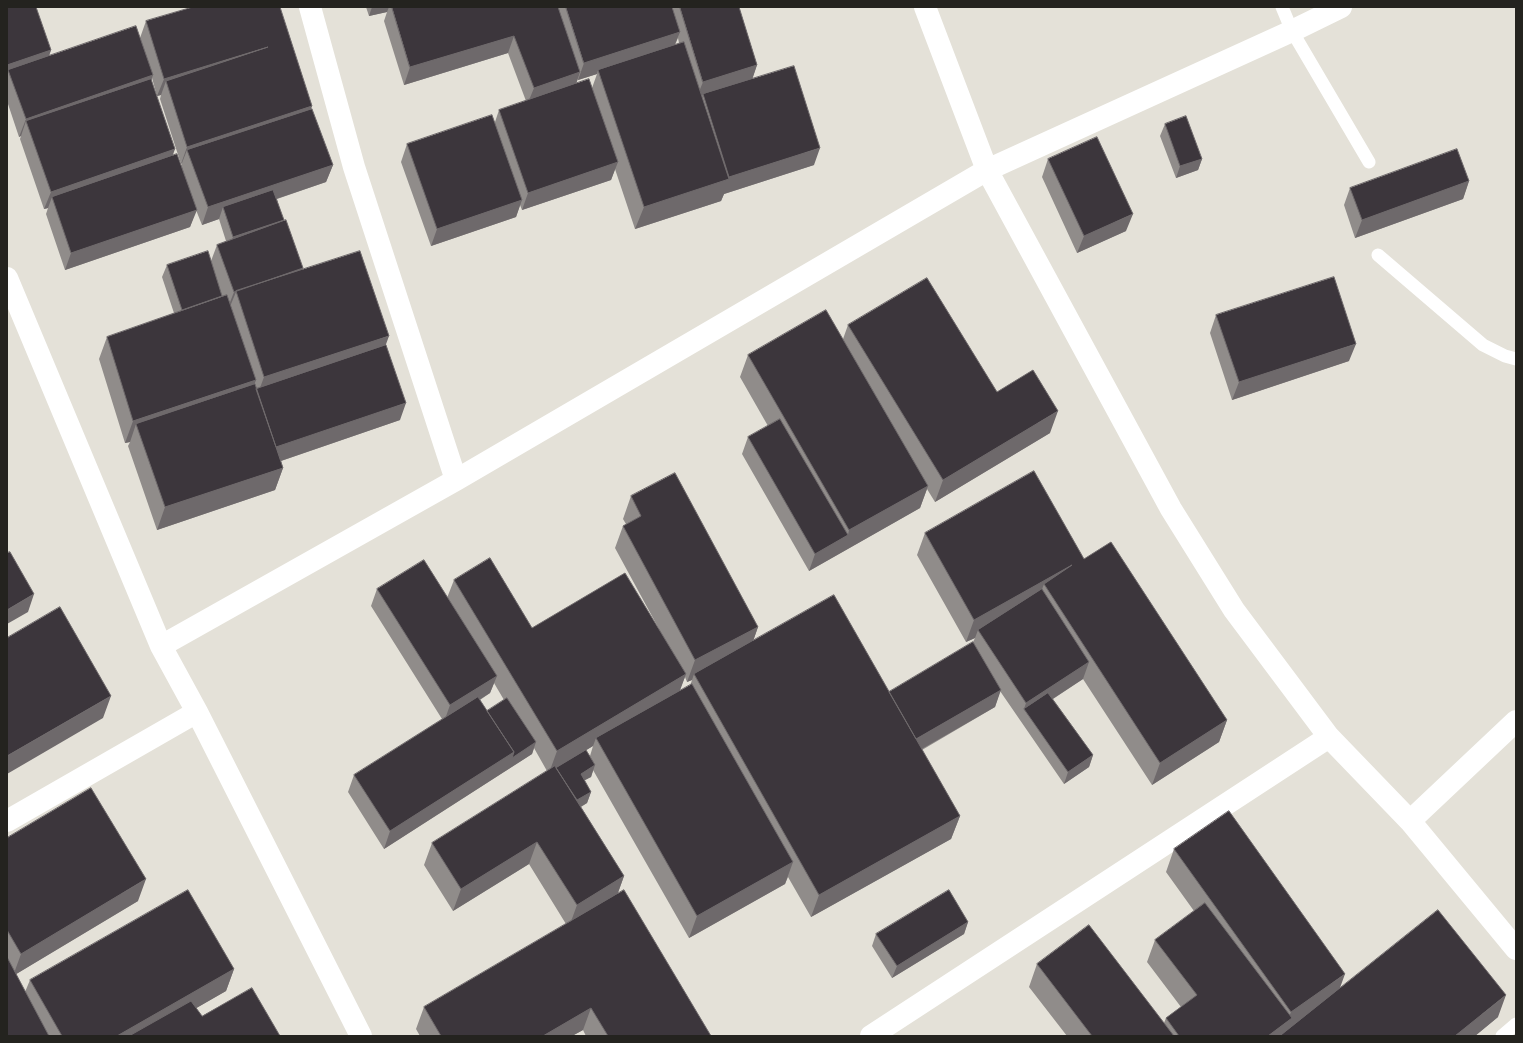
<!DOCTYPE html>
<html>
<head>
<meta charset="utf-8">
<style>
	body { margin:0 }
	#map { position:relative; width:1523px; height:1043px; overflow:hidden; background:#e4e1d8; font-family:"Exo 2",sans-serif }
	canvas { display:block }
	.frame { position:absolute; inset:0; border:8px solid #24231f; pointer-events:none }
</style>
</head>
<body>
<div id="map">
<canvas width="1523" height="1043"></canvas>
<div class="frame"></div>
</div>
<script>
const g = document.querySelector('canvas').getContext('2d');
g.lineJoin = 'round';
function trace(path, color, width, dash) { g.strokeStyle = color; g.lineWidth = width; g.lineCap = dash ? 'butt' : 'round'; g.setLineDash(dash || []); g.stroke(path); }
function fillPath(path, color) { g.fillStyle = color; g.fill(path, 'evenodd'); }
const service = new Path2D(`
	M1282,7L1292,31L1369,162
	M1378,255L1483,345L1505,356L1516,359
	M1502,1036L1516,1024`);
const minor = new Path2D(`
	M310,7L354,167L456,480
	M925,7L987,170L1171,509L1234,610L1329,737L1410,821L1516,949
	M7,278L161,646L197,712L361,1036
	M161,646L456,480L987,170L1292,31L1341,7
	M7,821L197,712
	M1410,821L1516,721
	M871,1036L1329,737`);
const wall = new Path2D(`
	M7,7L51,50L49,56L140,38L146,21L312,106L310,110L333,165L326,182L277,199L283,221L303,270L386,345L400,420L281,461L283,468L275,490L157,530L128,446L130,442L125,443L99,359L107,337L174,313L162,277L167,265L211,261L217,245L226,241L219,219L202,225L196,210L190,227L65,270L46,214L48,208L44,209L20,139L21,136L19,137L7,101ZM152,78L157,96L161,95L160,99L181,164L182,163L181,166L173,156L151,80Z
	M366,7H739L757,65L752,79L814,165L724,194L721,201L635,229L615,169L611,180L522,210L520,205L516,217L431,246L401,162L407,144L495,122L499,110L526,101L508,53L404,85L384,21L387,12L369,16ZM678,38L679,43L675,45ZM597,74L592,88L576,83L578,79V80Z
	M1165,124L1202,159L1198,170L1176,178L1160,136Z
	M1048,159L1126,231L1077,253L1042,177Z
	M1469,181L1463,199L1355,238L1344,205L1350,188Z
	M1216,315L1349,361L1232,400L1210,333Z
	M848,325L997,392L1050,433L935,502L927,489L920,508L809,571L742,454L748,437L768,426L740,377L748,355L843,339Z
	M631,496L758,627L753,641L889,692L973,642L975,638L966,642L917,555L925,533L1084,559L1227,720L1219,742L1152,785L1083,679L1053,699L1093,755L1089,767L1064,784L1000,691L995,707L922,750L960,816L951,839L811,917L788,877L785,884L689,938L593,770L591,777L584,780L591,792L587,803L581,807L624,876L618,893L711,1036H586L583,1030L572,1036H420L416,1029L424,1007L566,924L529,864L453,911L424,865L432,843L547,771L534,748L532,754L384,849L348,792L354,775L442,719L371,606L377,589L447,598L454,580L532,628L659,629L615,548L623,526L626,524L623,519ZM685,677L687,682L692,680L690,686L679,691ZM494,683L504,700L487,711L480,700L490,693ZM593,746L590,756L586,750Z
	M7,838L138,901L16,974L25,992L30,980L234,969L226,991L196,1008L202,1016L280,1036H7Z
	M1174,849L1340,988L1498,1017L1475,1036H1067L1029,987L1037,964L1164,1023L1166,1018L1181,1007L1147,962L1155,940L1194,911L1166,872Z
	M968,922L964,934L892,978L872,946L876,934Z`);
const shadedWall = new Path2D(`
	M372,7H389L387,12L369,16Z
	M680,32L673,49L598,70L597,74L578,80L584,63Z
	M514,36L508,53L404,85L410,67Z
	M268,47L166,81L161,95L157,96L164,79Z
	M51,50L45,67L8,70L7,74V65Z
	M757,65L751,83L703,94L702,97L696,99L703,82Z
	M580,72L574,90L527,105L534,88Z
	M153,75L147,93L26,121L21,136L19,137L26,119Z
	M312,106L306,123L187,150L182,163L181,164L187,147Z
	M820,148L814,165L724,194L721,201L635,229L644,207L728,179L729,177Z
	M175,149L169,166L52,197L48,208L44,209L51,192Z
	M1202,159L1198,170L1176,178L1180,166Z
	M618,162L611,180L522,210L528,193Z
	M333,165L326,182L226,216L223,207L219,219L202,225L208,207Z
	M1469,181L1463,199L1355,238L1362,220Z
	M522,200L516,217L431,246L437,229Z
	M197,210L190,227L65,270L71,253Z
	M1133,214L1126,231L1077,253L1084,236Z
	M284,220L279,232L229,248L233,237Z
	M303,268L297,286L236,292Z
	M234,292H236L229,309L227,310Z
	M389,336L381,358L257,396L264,377Z
	M1356,344L1349,361L1232,400L1239,382Z
	M256,380L248,402L136,424L130,442L125,443L133,421Z
	M406,403L400,420L269,465L275,447Z
	M1058,411L1050,433L935,502L943,480Z
	M283,468L275,490L157,530L165,507Z
	M928,486L920,508L809,571L815,554L848,535L849,530Z
	M1072,565L1044,584L1037,603L978,630L975,638L966,642L974,620Z
	M34,594L28,612L7,624V610Z
	M758,627L750,650L694,674L692,680L687,682L695,660Z
	M1089,662L1083,679L1028,715L1024,709L1026,703Z
	M686,674L678,696L596,738L593,746L549,773L557,751Z
	M497,676L490,693L444,722L450,705Z
	M1001,690L995,707L906,758L913,741Z
	M111,696L103,718L7,774V756Z
	M1227,720L1219,742L1152,785L1160,763Z
	M536,742L532,754L384,849L390,831L514,752Z
	M1093,755L1089,767L1064,784L1068,772Z
	M595,765L591,777L576,785L581,774Z
	M591,792L587,803L570,813L574,801Z
	M960,816L951,839L811,917L819,895Z
	M537,842L529,864L453,911L461,889Z
	M793,862L785,884L689,938L697,916Z
	M624,876L616,898L569,927L577,905Z
	M146,879L138,901L13,976L21,954Z
	M968,922L964,934L892,978L897,966Z
	M234,969L226,991L148,1036H117Z
	M1345,974L1337,996L1286,1036H1268L1287,1022L1291,1012Z
	M1506,995L1498,1017L1475,1036H1455Z
	M591,1008L583,1030L572,1036H543Z`);
const building = new Path2D(`
	M7,7H36L51,50L7,65Z
	M193,7H280L312,106L187,147L166,81L268,47L164,79L146,21Z
	M392,7H558L580,72L534,88L514,36L410,67Z
	M566,7H672L680,32L584,63Z
	M680,7H739L757,65L703,82Z
	M136,26L153,75L26,119L8,70Z
	M684,42L729,179L644,207L598,70Z
	M794,66L820,148L729,177L703,94Z
	M151,79L175,149L51,192L26,121Z
	M589,79L618,162L528,193L499,110Z
	M312,109L333,165L208,207L187,150Z
	M492,115L522,200L437,229L407,144Z
	M1186,116L1202,159L1180,166L1165,124Z
	M1097,137L1133,214L1084,236L1048,159Z
	M1457,149L1469,181L1362,220L1350,188Z
	M177,154L197,210L71,253L52,197Z
	M273,190L284,220L233,237L223,207Z
	M286,220L303,268L234,292L217,245Z
	M208,251L222,296L182,310L167,265Z
	M360,251L389,336L264,377L236,291Z
	M1334,277L1356,344L1239,382L1216,315Z
	M927,278L997,392L1033,370L1058,411L943,480L848,325Z
	M227,295L256,380L133,421L107,337Z
	M826,310L928,486L849,530L748,355Z
	M386,345L406,403L276,447L256,389Z
	M255,384L283,468L165,507L136,424Z
	M780,419L848,535L815,554L748,437Z
	M1034,471L1084,559L1111,542L1227,720L1160,763L1044,584L1072,565L974,620L925,533Z
	M675,473L758,627L695,660L623,526L641,516L631,496Z
	M10,552L34,594L7,610V553Z
	M490,558L532,628L625,573L686,674L557,751L454,580Z
	M424,560L497,676L450,705L377,589Z
	M1042,589L1089,662L1026,703L978,630Z
	M834,595L960,816L819,895L694,674Z
	M60,607L111,696L7,756V638Z
	M973,642L1001,690L916,739L889,692Z
	M692,684L793,862L697,916L596,738Z
	M1048,693L1093,755L1068,772L1024,709Z
	M478,697L514,752L390,831L354,775Z
	M507,698L536,742L512,758L514,752L487,711Z
	M586,750L595,765L581,774L591,792L577,800L556,768Z
	M555,766L624,876L577,905L537,842L461,889L432,843Z
	M91,788L146,879L21,954L7,930V838Z
	M1229,811L1345,974L1291,1012L1174,849Z
	M188,890L234,969L117,1036H62L30,980Z
	M624,890L711,1036H608L591,1008L543,1036H441L424,1007Z
	M949,890L968,922L897,966L876,934Z
	M1205,903L1292,1018L1268,1036H1179L1166,1018L1197,995L1155,940Z
	M1438,910L1506,995L1455,1036H1280Z
	M1089,925L1174,1036H1092L1037,964Z
	M7,957L49,1036H7Z
	M252,988L280,1036H129L191,1001L202,1016Z`);
trace(service, '#fff', 13);
trace(minor, '#fff', 22);
fillPath(wall, '#908c8a');
fillPath(shadedWall, '#6e696b');
fillPath(building, '#3c363c');
trace(building, '#6e696b', 1);
</script>
</body>
</html>
